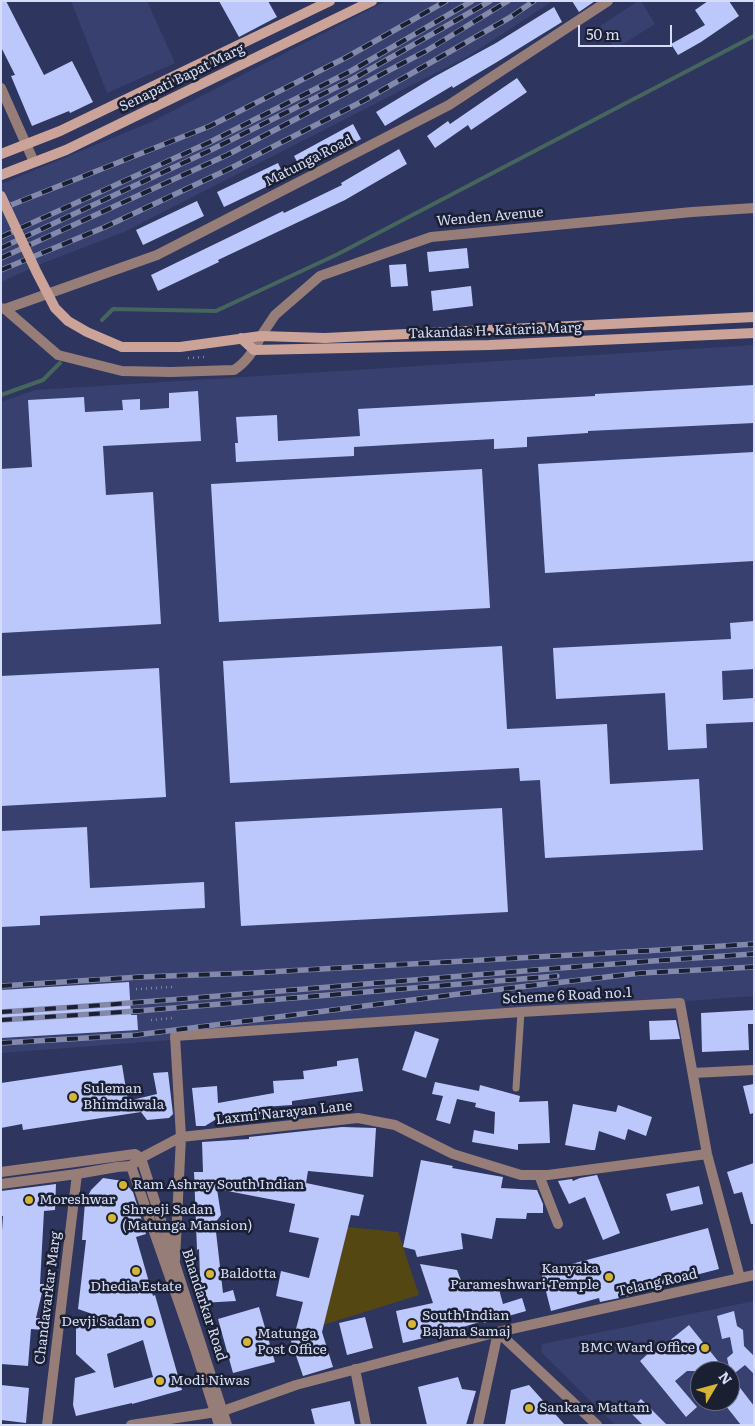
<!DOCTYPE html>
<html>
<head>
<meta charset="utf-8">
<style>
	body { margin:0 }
	#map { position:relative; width:755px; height:1426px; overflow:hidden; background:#2e355e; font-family:Literata,serif }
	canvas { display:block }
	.frame { position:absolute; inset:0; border:2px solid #d5dcf6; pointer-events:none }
	.north { position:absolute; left:690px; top:1361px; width:50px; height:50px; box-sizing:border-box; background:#1b1f32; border:1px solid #656b80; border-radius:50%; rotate:53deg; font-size:14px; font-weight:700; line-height:20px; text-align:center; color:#d5dcf6 }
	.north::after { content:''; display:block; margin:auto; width:18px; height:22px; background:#d5b534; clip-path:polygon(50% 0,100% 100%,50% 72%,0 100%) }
	.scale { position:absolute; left:578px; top:25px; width:94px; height:22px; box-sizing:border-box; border:2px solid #d5dcf6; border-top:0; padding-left:6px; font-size:15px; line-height:18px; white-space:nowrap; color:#d5dcf6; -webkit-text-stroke:4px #1b1f32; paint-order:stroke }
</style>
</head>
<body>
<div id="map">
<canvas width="755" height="1426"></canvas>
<div class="frame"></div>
<div class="north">N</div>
<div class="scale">50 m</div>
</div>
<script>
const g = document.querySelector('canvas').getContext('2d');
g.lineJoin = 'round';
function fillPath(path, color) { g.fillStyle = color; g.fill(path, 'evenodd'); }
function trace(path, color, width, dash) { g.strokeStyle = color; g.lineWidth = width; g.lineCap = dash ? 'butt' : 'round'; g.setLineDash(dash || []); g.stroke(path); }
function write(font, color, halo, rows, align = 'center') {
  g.font = font + ' Literata,serif'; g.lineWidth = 5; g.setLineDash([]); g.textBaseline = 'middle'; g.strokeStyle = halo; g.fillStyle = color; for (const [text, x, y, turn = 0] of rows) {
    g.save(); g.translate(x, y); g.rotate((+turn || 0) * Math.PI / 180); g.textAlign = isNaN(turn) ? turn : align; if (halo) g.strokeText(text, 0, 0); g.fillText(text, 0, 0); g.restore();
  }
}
const built = new Path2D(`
	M71,1H147L175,63L107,93Z
	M386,1H553L467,57L124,232L46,262L1,282V184L151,122Z
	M638,1H641L655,24L615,49L600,26Z
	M754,345V996L1,1053V402L35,390Z
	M754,1301V1425H615L541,1352L542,1344ZM700,1371H730V1401H700Z`);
const green = new Path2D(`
	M348,1227L398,1232L419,1295L323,1325Z`);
const stream = new Path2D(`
	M102,320L113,309L216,311L338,254L754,36
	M1,395L43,380L60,363`);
const building = new Path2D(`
	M1,1H6L44,75L72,61L93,102L70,113L69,111L32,126L11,76L15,75L1,47Z
	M219,1H268L277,17L239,37Z
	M572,1H595L579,12Z
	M708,1H729L739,16L701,42L678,55L671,44L705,25L695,10Z
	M554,7L562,22L497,62L453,88L452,86L385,126L376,112L434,77L496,43Z
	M517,78L527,92L471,130L468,125L435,148L427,136L448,121L450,124Z
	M353,124L361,139L302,171L294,156Z
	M399,149L407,164L345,200L218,260L219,262L158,291L151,275L283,211L284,213L342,185L341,183Z
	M278,163L285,178L224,207L217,192Z
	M197,201L204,216L143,245L136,230Z
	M467,248L469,268L429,272L427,252Z
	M406,264L408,286L391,287L389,265Z
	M471,286L473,306L433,311L431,291Z
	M754,385V423L588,431V433L527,437V447L494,449V439L354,447V456L236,462L235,443H238L236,417L277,415L278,441L360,436L358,409L595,396V394Z
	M198,391L201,441L103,446L106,495L153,492L161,624L1,633V469L32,467L28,400L84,397L85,412L123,410L122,400L140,399V410L169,408V393Z
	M754,452V561L545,573L538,464Z
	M482,469L490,608L219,622L211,484Z
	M754,621V669L722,671L723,700L754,698V722L706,724L707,748L668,750L665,693L556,699L553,648L731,639L730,623Z
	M502,646L507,729L607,724L610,784L699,779L703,850L545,858L540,780L520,781L519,768L230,783L223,661Z
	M159,668L166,797L1,806V676Z
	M502,808L508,912L241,926L235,822Z
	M87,827L90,888L204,882L205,908L40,916V925L1,927V831Z
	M129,982L131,1015H137L138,1030L1,1038V990Z
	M754,1010V1024H748V1026L749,1050L702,1052L701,1013Z
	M676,1020L680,1039L650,1040L649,1021Z
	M415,1031L439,1039L426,1078L402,1070Z
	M358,1058L363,1091L292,1101V1105L263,1107L264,1114L223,1115L205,1126H196L192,1088L217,1086L218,1103L274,1093L273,1081L304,1079L303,1071L337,1066V1061Z
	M122,1065L128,1101L157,1094L153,1073L168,1072L173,1114L169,1118L147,1120L141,1112L23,1130L22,1124L1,1128V1083Z
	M435,1082L479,1091L480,1085L520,1096L519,1102L548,1101L550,1143L518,1144V1150L472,1142L474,1130L494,1134L495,1112L475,1107L476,1103L457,1099L450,1124L436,1120L443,1096L432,1094Z
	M754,1084V1113L750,1114L743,1086Z
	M573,1104L616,1112L618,1105L652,1117L646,1136L628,1129L625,1140L599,1131L595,1150H591L565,1145Z
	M342,1127L376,1128L373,1177L308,1171L306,1183L364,1195L359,1216L351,1215L322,1332L333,1367L303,1376L288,1332L296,1329L303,1302L276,1296L281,1271L309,1278L319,1238L289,1232L295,1204L217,1189L221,1215L215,1223L223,1293L233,1290L236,1301L201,1303L199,1249L197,1250L194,1172H203L202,1142L249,1139V1137Z
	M421,1160L453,1166L452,1168L503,1177L501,1188L537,1190L543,1204V1213H527L526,1219L496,1218L492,1239L461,1233L463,1249L417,1257L415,1250L403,1247Z
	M754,1163V1224H751L742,1192L734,1194L727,1172Z
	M597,1175L620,1233L603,1240L585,1197L569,1204L558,1181L572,1179L573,1181L580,1178Z
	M103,1178L123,1181L133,1192L146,1234L136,1237L153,1296L155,1295L182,1390L132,1404V1403L76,1416L73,1405L75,1378L96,1372L76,1354V1328L101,1317L78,1309L86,1240H82L85,1202L91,1190ZM143,1340L153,1377L114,1388L107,1354Z
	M56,1184L55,1210L44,1211L40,1284H44L36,1318L45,1319L44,1330L31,1329L28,1366L1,1364V1246L3,1216H1V1191Z
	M699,1186L703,1204L671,1211L666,1194Z
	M708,1228L719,1269L676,1280L677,1282L629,1296L600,1302L599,1298L551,1311L541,1272Z
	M420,1264L457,1270L465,1291L497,1282L503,1304L522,1298L526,1311L484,1323L483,1321L440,1334L403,1343L396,1311L433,1303Z
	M259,1307L275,1362L233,1373L218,1319Z
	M734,1311L737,1326L743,1330L744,1346L754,1356V1374L745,1365L731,1376L754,1406V1425H741L722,1401H730V1371L727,1358L733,1353L730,1337L722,1339L717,1316Z
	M365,1317L373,1348L347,1355L339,1323Z
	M689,1325L726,1371H687L675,1381L697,1407L686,1417L640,1361L651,1351L653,1354Z
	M458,1377L462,1389L476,1391L466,1425H427L418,1387Z
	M1,1385L29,1388L26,1423L1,1420Z
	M529,1385L565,1425H505L511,1390Z
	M641,1399L667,1425H643L629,1411Z
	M350,1401L355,1425H315L311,1409Z`);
const path = new Path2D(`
	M188,358L204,357L206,354
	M136,989L172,987
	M151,1020L173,1018`);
const service = new Path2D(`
	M516,1088L521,1012`);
const minor = new Path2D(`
	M1,88L34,162
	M5,309L157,255L449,105L608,1
	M261,336L275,315L320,276L431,237L692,212L754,208
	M693,1073L754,1070
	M131,1166L141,1158L181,1137L358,1118L395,1125L453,1154L521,1175H548L707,1154
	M539,1175L558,1224
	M175,1260L181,1137L175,1036L521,1012L680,1003L707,1154L740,1278
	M498,1332L597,1425
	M355,1369L366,1425
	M47,1425L77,1174
	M131,1425L223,1411L296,1385L498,1332L754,1275
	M478,1425L498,1332`);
const tertiary = new Path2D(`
	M1,308L5,309L58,355L122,371L171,372L234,370C247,362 255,349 261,336
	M1,1172L135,1154L141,1158L227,1425
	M1,1184L77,1174L117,1167L131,1166L195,1349L219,1425`);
const secondary = new Path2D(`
	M1,154L60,131L330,1
	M1,175L66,150L372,1
	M241,338L254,350L489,345L754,333
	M122,347H180L261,336L325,338L754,317`);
const rail = new Path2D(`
	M1,209L210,126L347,57L446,1
	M1,237L210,142L351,71L472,1
	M1,248L213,149L353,79L490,1
	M1,258L227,155L426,51L508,1
	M1,270L105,227L231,168L363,101L509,18L534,1
	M1,986L140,977L250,973L644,951L754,944
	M1,1012C252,996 503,970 754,954
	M1,1020L137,1011L557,976
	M1,1043L136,1035L459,994L641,973L754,967`);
const secondaryBridge = new Path2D(`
	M1,196L36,271L55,308L68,321L87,332L122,347`);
const markers = [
	[73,1097,5,"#d5b534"],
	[123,1185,5,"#d5b534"],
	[29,1200,5,"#d5b534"],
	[112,1218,5,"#d5b534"],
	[136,1271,5,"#d5b534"],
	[210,1274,5,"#d5b534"],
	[609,1277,5,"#d5b534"],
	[150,1322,5,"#d5b534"],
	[412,1324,5,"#d5b534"],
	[247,1342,5,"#d5b534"],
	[705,1348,5,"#d5b534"],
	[160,1381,5,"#d5b534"],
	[529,1408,5,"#d5b534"]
];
const streetNames = [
	["Senapati Bapat Marg",182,78,-26],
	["Matunga Road",309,161,-27],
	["Wenden Avenue",490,217,-5],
	["Takandas H. Kataria Marg",495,331,-2],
	["Scheme 6 Road no.1",567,996,-3],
	["Laxmi Narayan Lane",284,1113,-6],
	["Telang Road",657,1283,-13],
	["Chandavarkar Marg",48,1298,-83],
	["Bhandarkar Road",204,1305,72]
];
const poiNames = [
	["Suleman",83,1089],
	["Bhimdiwala",83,1105],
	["Ram Ashray South Indian",133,1185],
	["Moreshwar",39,1200],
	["Shreeji Sadan",122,1210],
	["(Matunga Mansion)",122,1226],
	["Kanyaka",599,1269,"right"],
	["Parameshwari Temple",599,1285,"right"],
	["Baldotta",220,1274],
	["Dhedia Estate",136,1287,"center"],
	["South Indian",422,1316],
	["Bajana Samaj",422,1332],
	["Devji Sadan",140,1322,"right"],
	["Matunga",257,1334],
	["Post Office",257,1350],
	["BMC Ward Office",695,1348,"right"],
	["Modi Niwas",170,1381],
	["Sankara Mattam",539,1408]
];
fillPath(built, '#37406f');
fillPath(green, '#544711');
trace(stream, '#46655d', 4);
fillPath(building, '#bcc8fb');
trace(path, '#8188aa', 2.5, [1, 4]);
trace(service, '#967d77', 7);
trace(minor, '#967d77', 10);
trace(tertiary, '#967d77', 10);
trace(secondary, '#cba399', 10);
trace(rail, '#8289ab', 5.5);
trace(rail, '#1b1f32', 4, [11]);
trace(secondaryBridge, '#cba399', 10);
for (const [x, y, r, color] of markers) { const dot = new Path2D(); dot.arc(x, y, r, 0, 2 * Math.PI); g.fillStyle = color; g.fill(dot); trace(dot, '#1b1f32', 2); }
write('14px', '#d5dcf6', '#1b1f32', streetNames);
write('14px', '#d5dcf6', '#1b1f32', poiNames, 'left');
</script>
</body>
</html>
